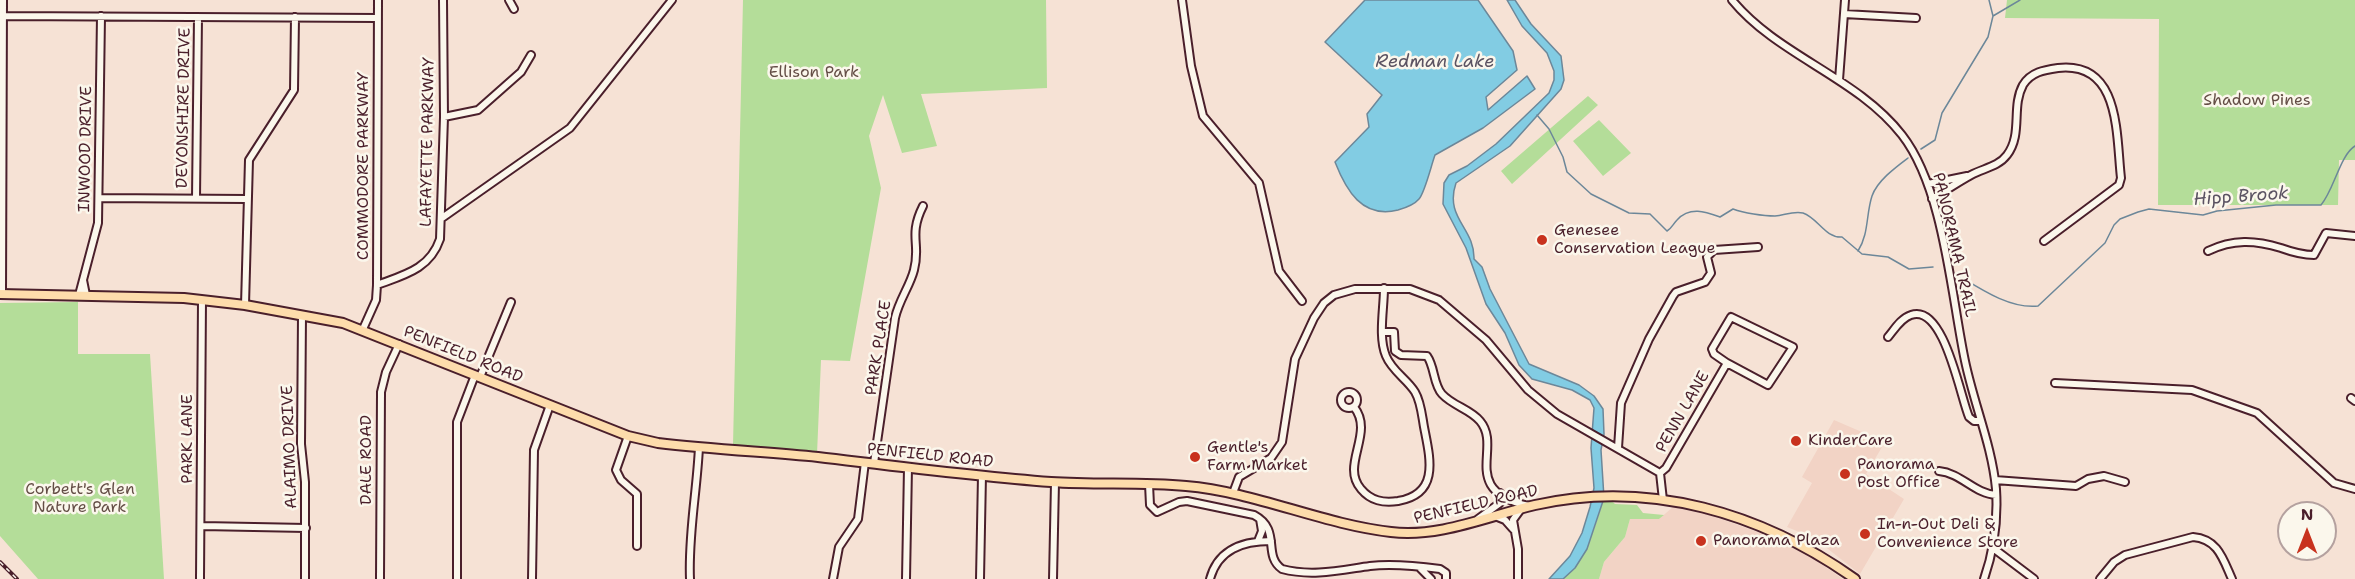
<!DOCTYPE html>
<html>
<head>
<meta charset="utf-8">
<style>
	body { margin:0 }
	#map { position:relative; width:2355px; height:579px; overflow:hidden; background:#f6e2d5; font-family:"Shantell Sans",sans-serif }
	canvas { display:block }
	.north { position:absolute; left:2277px; top:501px; width:60px; height:60px; box-sizing:border-box; background:#fbf7ec; border:2px solid #b4a19f; border-radius:50%; rotate:0deg; font-size:16px; font-weight:700; line-height:24px; text-align:center; color:#4a1f2b }
	.north::after { content:''; display:block; margin:auto; width:21px; height:27px; background:#c8321e; clip-path:polygon(50% 0,100% 100%,50% 72%,0 100%) }
</style>
</head>
<body>
<div id="map">
<canvas width="2355" height="579"></canvas>
<div class="north">N</div>
</div>
<script>
const g = document.querySelector('canvas').getContext('2d');
g.lineJoin = 'round';
function fillPath(path, color) { g.fillStyle = color; g.fill(path, 'evenodd'); }
function trace(path, color, width, dash) { g.strokeStyle = color; g.lineWidth = width; g.lineCap = dash ? 'butt' : 'round'; g.setLineDash(dash || []); g.stroke(path); }
function write(font, color, halo, rows, align = 'center') {
  g.font = font + ' "Shantell Sans",sans-serif'; g.lineWidth = 5; g.setLineDash([]); g.textBaseline = 'middle'; g.strokeStyle = halo; g.fillStyle = color; for (const [text, x, y, turn = 0] of rows) {
    g.save(); g.translate(x, y); g.rotate((+turn || 0) * Math.PI / 180); g.textAlign = isNaN(turn) ? turn : align; if (halo) g.strokeText(text, 0, 0); g.fillText(text, 0, 0); g.restore();
  }
}
const built = new Path2D(`
	M1834,420L1885,442L1866,474L1904,499L1860,574L1814,538L1787,527L1812,483L1802,477Z
	M1673,507L1710,515L1769,536L1811,557L1843,579H1599L1604,562L1625,537L1630,519H1659Z`);
const green = new Path2D(`
	M743,0H1046L1047,88L921,94L937,146L902,153L883,95L869,136L881,188L850,361L821,360L817,454L733,445Z
	M2007,0H2355V160H2339L2338,205H2158L2159,19L2005,18Z
	M1588,96L1598,105L1512,184L1501,171Z
	M1599,120L1631,153L1603,176L1573,141Z
	M78,302V354H150L164,579H38L0,536V303Z
	M1603,501H1612L1615,504L1637,505L1643,513L1664,515L1659,519H1630L1625,537L1604,562L1599,579H1563C1586,557 1594,531 1603,501Z`);
const water = new Path2D(`
	M1365,0H1478L1513,51L1517,70L1486,97L1488,110L1527,76L1535,89L1483,128L1435,155C1431,166 1425,192 1419,199C1414,205 1405,208 1398,210C1362,219 1346,190 1335,162L1369,127L1367,114L1382,95L1325,42Z
	M1507,0H1515L1531,24L1561,56L1564,80L1561,89L1510,146L1456,183C1444,218 1475,228 1474,259L1482,267L1490,289L1529,364L1579,385L1594,396L1603,409L1604,434L1601,450L1604,498L1587,549L1575,568L1563,579H1549L1570,556L1582,533L1590,507L1594,488L1591,448L1594,408L1590,400L1572,390L1532,379L1519,365L1505,333L1486,304L1466,248L1443,204L1444,183L1449,175L1467,166L1496,144L1549,93L1554,80V71L1547,53L1522,26Z`);
const stream = new Path2D(`
	M1993,16L2020,0
	M1537,115L1549,129L1563,157L1567,172L1591,194L1629,213L1650,214L1667,231C1672,228 1673,224 1677,220C1690,206 1706,212 1720,217L1733,209C1744,213 1763,216 1775,216C1785,215 1793,211 1803,213C1818,218 1825,238 1842,237L1862,254L1888,257L1909,269L1933,267
	M1921,149L1935,140L1942,113L1988,37L1993,16L1989,0
	M1858,251C1869,234 1866,214 1872,196C1877,181 1896,167 1908,158
	M1961,277C1982,290 2011,309 2038,306L2105,243L2114,225L2120,219L2138,212L2149,209L2203,215L2217,211L2276,205H2321C2334,190 2340,155 2355,146`);
const minor = new Path2D(`
	M509,0L514,9
	M1182,0L1191,66L1203,116L1259,183L1279,271L1302,301
	M1732,0C1778,56 1857,77 1902,135C1944,189 1951,295 1965,361C1974,404 1992,446 1996,489C1998,520 1994,550 1984,579
	M1844,14L1916,18
	M4,16L378,18
	M1839,80L1845,0
	M444,117L478,110L521,72L531,55
	M1928,184L1967,176
	M99,198L247,199
	M196,198L198,17
	M1932,199C1945,191 1958,182 1971,175C1984,168 1998,167 2007,155C2023,134 2011,107 2023,85C2031,72 2044,70 2058,68C2121,61 2116,135 2121,178L2119,185L2044,241
	M442,218L570,128L672,0
	M2208,251C2233,239 2255,240 2281,248C2292,252 2302,255 2314,255L2326,233L2355,236
	M83,280L86,295
	M377,285C404,275 430,269 440,239L444,117L443,0
	M2,295L3,0
	M79,295L98,223L101,16
	M245,305L249,160L294,90L295,17
	M302,315L301,444L305,482V579
	M363,329L376,300L377,285L378,0
	M1383,332H1394L1395,351L1401,355L1427,356C1435,367 1433,384 1442,394C1453,406 1470,409 1480,421C1503,448 1458,490 1529,506
	M1888,337C1894,330 1901,318 1911,315C1944,303 1960,396 1969,417L1974,421H1980
	M480,377L511,302
	M2055,383L2192,390L2257,413L2334,483L2355,489
	M1341 400a8 8 0 1 1 16 0a8 8 0 1 1-16 0Z
	M2351,398L2355,401
	M1354,407C1375,433 1340,465 1361,489C1371,501 1383,503 1398,501C1440,494 1430,458 1424,427C1422,416 1421,402 1415,392C1407,379 1392,371 1386,356C1378,337 1384,309 1384,288
	M628,436L616,470L621,480L637,494V546
	M1618,448L1621,403L1649,339L1673,296L1676,292L1705,282L1711,273L1707,257L1714,250L1758,247
	M874,463L895,318C899,300 910,286 914,270C921,244 908,236 923,206
	M1939,471C1961,473 1975,494 1996,495
	M1660,473L1666,468L1727,363L1768,385L1793,347L1731,317L1712,349L1714,354L1727,363
	M1995,480L2076,486L2088,479L2104,476L2125,482
	M1149,484L1150,505L1157,512L1179,502L1187,501L1254,515C1282,530 1262,555 1282,569C1312,577 1341,570 1370,566C1393,563 1418,566 1440,569L1446,573V579
	M1233,493L1239,477L1271,458L1282,442L1295,359L1314,318L1324,303L1334,295L1355,289H1410L1439,300L1486,340L1528,390L1557,414L1660,473L1663,500
	M1495,516L1505,520L1513,529
	M1478,519L1500,503V493
	M202,526L306,528
	M1258,541L1262,531L1260,519
	M1993,548L2034,579
	M1419,567L1431,579
	M200,579L202,300
	M380,579L381,392L386,372L399,344
	M457,579V422L475,375
	M532,579L534,450L550,405
	M690,579C688,535 697,491 699,447
	M833,579L839,547L858,519L865,462
	M906,579L908,467
	M980,579L982,475
	M1053,579L1055,482
	M1210,579C1218,549 1243,541 1271,541
	M1518,579V549L1513,520L1521,509
	M2100,579L2114,562L2125,555L2193,537C2218,539 2223,559 2232,579`);
const major = new Path2D(`
	M0,294L184,298L245,305L343,323L628,436L658,443C711,449 765,452 818,457C895,466 973,476 1051,482C1096,485 1141,482 1186,486C1256,492 1321,524 1391,532C1439,538 1488,516 1535,505C1649,479 1762,513 1855,579`);
const rail = new Path2D(`
	M0,562L17,579`);
const markers = [
	[1542,240,6,"#c8321e"],
	[1796,441,6,"#c8321e"],
	[1195,457,6,"#c8321e"],
	[1845,474,6,"#c8321e"],
	[1865,534,6,"#c8321e"],
	[1701,541,6,"#c8321e"]
];
const parkNames = [
	["Ellison Park",814,73],
	["Shadow Pines",2257,101],
	["Corbett's Glen",80,490],
	["Nature Park",80,508]
];
const streetNames = [
	["DEVONSHIRE DRIVE",184,108,-89],
	["LAFAYETTE PARKWAY",428,142,-89],
	["INWOOD DRIVE",86,149,-89],
	["COMMODORE PARKWAY",364,166,-90],
	["PANORAMA TRAIL",1954,245,77],
	["PARK PLACE",879,348,-81],
	["PENFIELD ROAD",463,355,22],
	["PENN LANE",1683,412,-60],
	["PARK LANE",188,439,-90],
	["ALAIMO DRIVE",290,447,-92],
	["PENFIELD ROAD",930,456,6],
	["DALE ROAD",367,460,-90],
	["PENFIELD ROAD",1476,505,-13]
];
const poiNames = [
	["Genesee",1554,231],
	["Conservation League",1554,249],
	["KinderCare",1808,441],
	["Gentle's",1207,448],
	["Farm Market",1207,466],
	["Panorama",1857,465],
	["Post Office",1857,483],
	["In-n-Out Deli &",1877,525],
	["Convenience Store",1877,543],
	["Panorama Plaza",1713,541]
];
const waterNames = [
	["Redman Lake",1435,62],
	["Hipp Brook",2241,197,-4]
];
fillPath(built, '#f2d3c5');
fillPath(green, '#b4dd99');
fillPath(water, '#82cce3');
trace(water, '#6c8799', 1.5);
trace(stream, '#6c8799', 1.5);
trace(minor, '#4a1f2b', 10);
trace(major, '#4a1f2b', 12);
trace(minor, '#fbf7ec', 6);
trace(major, '#fddcac', 8);
trace(rail, '#4a1f2b', 4);
trace(rail, '#fbf7ec', 1.5, [4.5]);
for (const [x, y, r, color] of markers) { const dot = new Path2D(); dot.arc(x, y, r, 0, 2 * Math.PI); g.fillStyle = color; g.fill(dot); trace(dot, '#fbf7ec', 2); }
write('16px', '#644e46', '#fbf7ec', parkNames);
write('16px', '#4a1f2b', '#fbf7ec', streetNames);
write('16px', '#4a1f2b', '#fbf7ec', poiNames, 'left');
write('italic 18px', '#5b5362', '#fbf7ec', waterNames);
</script>
</body>
</html>
